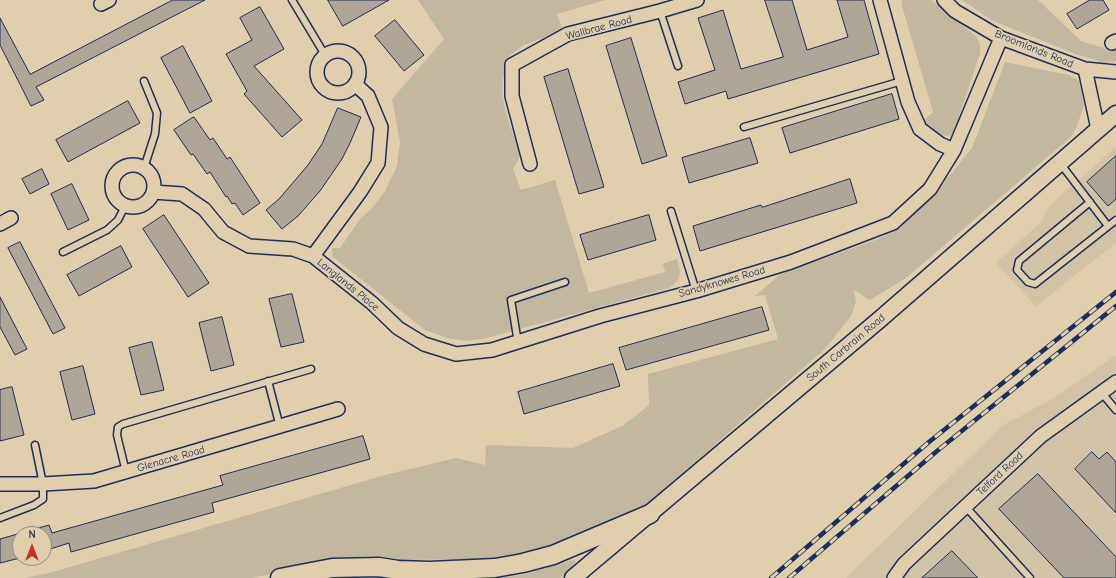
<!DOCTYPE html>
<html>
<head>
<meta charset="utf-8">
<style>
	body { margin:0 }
	#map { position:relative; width:1116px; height:578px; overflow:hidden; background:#e0ceac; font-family:"Comic Neue",sans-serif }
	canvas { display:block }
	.north { position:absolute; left:12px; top:526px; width:40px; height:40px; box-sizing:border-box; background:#e0ceac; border:1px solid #918e8d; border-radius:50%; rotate:0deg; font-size:11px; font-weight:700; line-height:16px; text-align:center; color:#1b2f5e }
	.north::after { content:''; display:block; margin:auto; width:14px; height:18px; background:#c8321e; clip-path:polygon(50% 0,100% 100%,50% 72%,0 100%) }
</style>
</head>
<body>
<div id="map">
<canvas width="1116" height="578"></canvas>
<div class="north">N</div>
</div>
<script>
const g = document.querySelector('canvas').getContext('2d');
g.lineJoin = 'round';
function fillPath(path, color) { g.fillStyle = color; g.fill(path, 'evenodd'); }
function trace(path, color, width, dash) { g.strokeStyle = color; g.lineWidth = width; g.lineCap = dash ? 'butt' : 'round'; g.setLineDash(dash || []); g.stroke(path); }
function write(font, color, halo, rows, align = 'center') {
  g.font = font + ' "Comic Neue",sans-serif'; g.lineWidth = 3.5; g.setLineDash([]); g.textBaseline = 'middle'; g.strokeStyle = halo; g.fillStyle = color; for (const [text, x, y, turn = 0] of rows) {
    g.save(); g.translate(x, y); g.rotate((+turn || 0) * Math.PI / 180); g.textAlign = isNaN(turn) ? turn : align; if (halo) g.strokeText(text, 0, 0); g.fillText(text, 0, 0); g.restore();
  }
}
const built = new Path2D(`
	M1116,147V243L1036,306L996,263L1041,222L1049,207L1060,196Z
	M1116,355V578H846L1002,426L1054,398Z`);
const green = new Path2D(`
	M418,0H605L557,14L563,31L524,45L508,57C505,69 501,84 503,97C505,116 514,135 521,154L513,169L521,190L555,180L589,293L665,272L663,264L677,259C681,275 683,277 669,288L487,338L469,341L447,338L425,330L333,257L332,248H340L360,219L372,208L385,191L397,166L400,142L392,99L444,39Z
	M902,0H931L977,37L980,45V53L956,126L952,135C939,138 929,133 924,120L933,112L902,6Z
	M962,0H1038L1081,41L1113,51L1116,50V61L1106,63L1078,55L993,21Z
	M1005,62L1069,75L1079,81L1084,106L1077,126L1072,136L906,278L870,300L854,290L856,302L851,316L825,349L633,516L530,553L482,559L398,560L365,556L313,564L253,578H24L46,574L385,475L456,458L485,465L486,445L573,448L624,425L649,405L648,374L778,339L765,295L755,296L781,274L878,239L901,228L952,173L972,148Z
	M577,559L571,568L560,578H496L522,575Z`);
const building = new Path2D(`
	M173,0H205L36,87L44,100L31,106L0,45V18L30,74Z
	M328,0H389L343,26Z
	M765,0H792L807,50L848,37L837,0H864L879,54L728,99L726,91L685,104L678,82L715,70L698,18L723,10L741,69L783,57Z
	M1090,0H1103L1109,10L1077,29L1067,14Z
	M260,7L284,49L254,66L302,120L282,137L244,94L247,91L226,54L252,40L240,18Z
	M395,20L424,55L404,71L375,36Z
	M631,38L667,156L642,164L606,46Z
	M183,46L212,101L190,113L161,58Z
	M568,69L604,187L579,194L544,77Z
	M892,94L899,119L790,153L782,128Z
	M128,101L140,123L68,162L56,140Z
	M338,108L361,117L350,143L342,159L320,191L298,216L282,229L266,210L279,199L308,165L322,144Z
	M194,117L210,140L213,138L227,159L230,157L260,203L243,215L235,203L232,204L227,196L226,197L210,172L207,174L193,154L191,155L174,130Z
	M750,138L758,163L689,183L682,158Z
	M1116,156V199L1108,206L1087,182Z
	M42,169L49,184L30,194L22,179Z
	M850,179L857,203L700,251L693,226L761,205L762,207Z
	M72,184L89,220L68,230L51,194Z
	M164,215L209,283L188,297L143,229Z
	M649,215L656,240L588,260L580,235Z
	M20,242L65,328L53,334L8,248Z
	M121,246L132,267L79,296L67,275Z
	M292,294L304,342L281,347L269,299Z
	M0,297L27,349L15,355L0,327Z
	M762,307L769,330L626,370L619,348Z
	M222,317L234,365L211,371L199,323Z
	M152,342L164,390L141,395L129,348Z
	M613,364L620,386L524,414L518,392Z
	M83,366L95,414L72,420L60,372Z
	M12,387L24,435L0,441V390Z
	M363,436L370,459L212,503L214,512L71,552L69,543L44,551V534H20V558L0,563V539L49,525L52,533L223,485L220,476Z
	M1092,452L1099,459L1107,452L1116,462V513L1075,469Z
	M1038,474L1116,557V578H1064L999,509Z
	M952,551L978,578H922Z`);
const service = new Path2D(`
	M292,0L325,55
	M660,11L678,66
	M744,127L902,81
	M1060,163L1108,226
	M144,168L155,134L157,113L144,81
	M1090,202L1019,261L1017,270L1028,282L1035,284L1116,220
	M671,211L696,291
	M63,252L107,230L118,220L125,206
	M518,343L511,300L565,282
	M268,381L280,427
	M1101,392L1116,410
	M126,472L117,435L118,427L123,424L311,369
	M965,506L1030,578
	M0,518L34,505L43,499V484L35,445`);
const minor = new Path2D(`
	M880,0L908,102L920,129L940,144L954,150
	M944,0L955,11L1001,38L1085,69L1116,72
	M101,4L109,0
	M1112,43L1116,41
	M317 72a21 21 0 1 1 42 0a21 21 0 1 1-42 0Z
	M1085,69L1098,129
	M530,164L512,96V65L568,34L660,11L697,0
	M112 186a21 21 0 1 1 42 0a21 21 0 1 1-42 0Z
	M153,192L182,194L204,209L223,232L249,246L293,249L313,256L372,303L398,328L424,344L456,354L492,350L600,316L696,291L791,262L893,223L930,189L954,150L1001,38
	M0,224L11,218
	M313,256L360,192L378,163L381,127L368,96L355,84
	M0,484H43L94,481L338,409
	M894,578L904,564L1041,436L1116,382`);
const tertiary = new Path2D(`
	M573,578L879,320L1116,114`);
const secondary = new Path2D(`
	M280,578L332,568L379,567L398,570L430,571L495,568L523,563L553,555L650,514`);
const rail = new Path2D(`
	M771,578L929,442L1116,292
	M789,578L937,451L1116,306`);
const streetNames = [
	["Wallbrae Road",599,28,-15],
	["Broomlands Road",1034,49,22],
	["Sandyknowes Road",722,282,-16],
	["Langlands Place",348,285,39],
	["South Carbrain Road",846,348,-40],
	["Glenacre Road",171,459,-16],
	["Telford Road",1000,474,-43]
];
fillPath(built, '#d2c2a6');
fillPath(green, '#c3b7a0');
fillPath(building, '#b0a698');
trace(building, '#1b2f5e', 1);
trace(service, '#1b2f5e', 9);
trace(minor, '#1b2f5e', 16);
trace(tertiary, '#1b2f5e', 19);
trace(secondary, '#1b2f5e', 21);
trace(service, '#e0ceac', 6);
trace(minor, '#e0ceac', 13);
trace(tertiary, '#e0ceac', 16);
trace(secondary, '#e0ceac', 18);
trace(rail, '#1b2f5e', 4.5);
trace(rail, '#e0ceac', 3, [9]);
write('11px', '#1b2f5e', '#e0ceac', streetNames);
</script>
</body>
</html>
